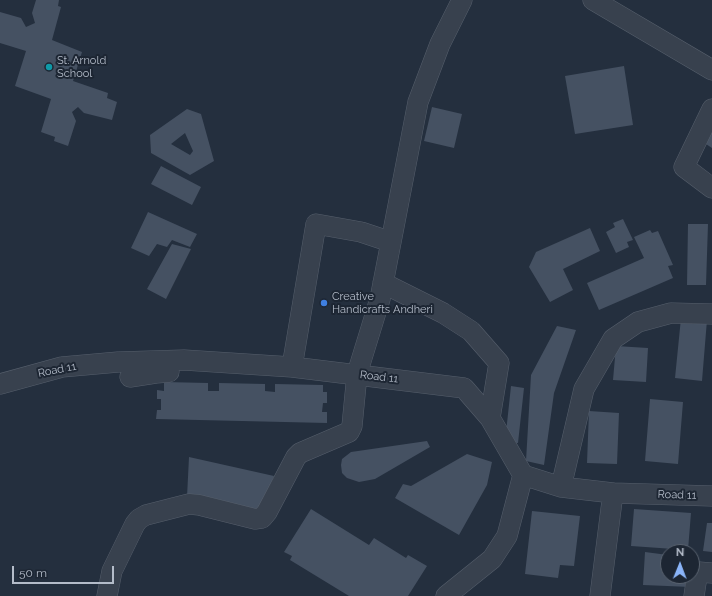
<!DOCTYPE html>
<html>
<head>
<meta charset="utf-8">
<style>
	body { margin:0 }
	#map { position:relative; width:712px; height:596px; overflow:hidden; background:#242f3e; font-family:Raleway,sans-serif }
	canvas { display:block }
	.north { position:absolute; left:660px; top:544px; width:40px; height:40px; box-sizing:border-box; background:#1d2633; border:1px solid #59626f; border-radius:50%; rotate:1deg; font-size:11px; font-weight:700; line-height:16px; text-align:center; color:#b4bcc9 }
	.north::after { content:''; display:block; margin:auto; width:14px; height:18px; background:#8ab4f8; clip-path:polygon(50% 0,100% 100%,50% 72%,0 100%) }
	.scale { position:absolute; left:12px; top:566px; width:102px; height:18px; box-sizing:border-box; border:2px solid #b4bcc9; border-top:0; padding-left:5px; font-size:12px; line-height:14px; white-space:nowrap; color:#b4bcc9; -webkit-text-stroke:3px #1d2633; paint-order:stroke }
</style>
</head>
<body>
<div id="map">
<canvas width="712" height="596"></canvas>
<div class="north">N</div>
<div class="scale">50 m</div>
</div>
<script>
const g = document.querySelector('canvas').getContext('2d');
g.lineJoin = 'round';
function fillPath(path, color) { g.fillStyle = color; g.fill(path, 'evenodd'); }
function trace(path, color, width, dash) { g.strokeStyle = color; g.lineWidth = width; g.lineCap = dash ? 'butt' : 'round'; g.setLineDash(dash || []); g.stroke(path); }
function write(font, color, halo, rows, align = 'center') {
  g.font = font + ' Raleway,sans-serif'; g.lineWidth = 4; g.setLineDash([]); g.textBaseline = 'middle'; g.strokeStyle = halo; g.fillStyle = color; for (const [text, x, y, turn = 0] of rows) {
    g.save(); g.translate(x, y); g.rotate((+turn || 0) * Math.PI / 180); g.textAlign = isNaN(turn) ? turn : align; if (halo) g.strokeText(text, 0, 0); g.fillText(text, 0, 0); g.restore();
  }
}
const building = new Path2D(`
	M36,0H59L58,6L61,7L52,40L82,52L73,81L108,93L107,98L117,102L112,120L84,113L78,107L72,112L76,121L68,146L54,141L55,137L41,132L51,99L15,86L26,51L0,43V12L21,18L26,27L35,23L32,13Z
	M624,66L633,125L575,134L565,76Z
	M432,107L462,114L454,148L424,141Z
	M187,109L201,114L214,161L190,175L151,153L150,135ZM185,133L193,151L190,155L171,144Z
	M712,126V148L703,142Z
	M161,166L201,187L192,205L151,184Z
	M148,212L197,234L190,247L172,240L167,247L157,244L149,256L131,248Z
	M623,219L633,240L627,242L629,247L616,253L606,232L615,227L613,223Z
	M688,224H708L706,285H687Z
	M590,228L600,251L563,269L573,290L550,302L529,267L536,252Z
	M650,230L652,233L658,231L673,265L668,266L673,278L599,310L587,283L644,258L634,237Z
	M172,244L191,249L166,299L147,289Z
	M681,318L707,320L702,381L675,378Z
	M557,326L576,330L554,393L544,465L526,461L531,375Z
	M616,346L648,348L646,382L613,380Z
	M164,382L208,383V391H219V383L265,384V391L275,392V384L323,385V392H327V403H323L322,412H327V423L156,419L157,410H161V399H157V390L164,391Z
	M511,386L524,388L518,443L505,442Z
	M650,399L683,402L678,464L645,461Z
	M589,411L619,413L617,464L587,463Z
	M427,441L430,447L375,479L359,482L347,478L342,473L341,465L342,459L351,452Z
	M467,454L492,462L487,485L459,535L395,498L403,484L411,486Z
	M189,457L274,476L259,514L187,497Z
	M311,509L369,545L374,538L406,558L408,555L427,566L408,596H349L290,560L292,556L284,552Z
	M634,509L691,513L688,550L631,546Z
	M532,511L580,516L574,566L560,565L558,578L525,574Z
	M707,523H712V552L703,551Z
	M645,552L668,555V576H692L691,587L643,585Z`);
const minor = new Path2D(`
	M593,0L712,70
	M712,109L684,167L712,188
	M383,283L443,313L471,331L499,363L490,418
	M292,367L316,224L361,232L391,242L418,102L440,44L462,0
	M130,377L156,373L169,372
	M0,384L62,367L118,362L184,360L292,367L464,388L490,418L523,475L561,487L613,493L712,496
	M561,487L584,389L613,339L638,322L671,313L712,314
	M107,596L112,571L135,524L139,519L146,515L189,504L199,505L255,519L262,518L267,512L296,457L300,453L349,432L352,426L357,374L380,299L391,242
	M446,596L492,559L507,536L523,475
	M600,596L613,493
	M694,596L697,576L699,572L712,573`);
const markers = [
	[49,67,4,"#0f9aa8"],
	[324,303,4,"#3f7fe0"]
];
const poiNames = [
	["St. Arnold",57,61],
	["School",57,74],
	["Creative",332,297],
	["Handicrafts Andheri",332,310]
];
const streetNames = [
	["Road 11",57,370,-11],
	["Road 11",379,377,7],
	["Road 11",677,495,2]
];
fillPath(building, '#455162');
trace(minor, '#565f6c', 21);
trace(minor, '#38414e', 20);
for (const [x, y, r, color] of markers) { const dot = new Path2D(); dot.arc(x, y, r, 0, 2 * Math.PI); g.fillStyle = color; g.fill(dot); trace(dot, '#1d2633', 1.5); }
write('11px', '#b4bcc9', '#1d2633', poiNames, 'left');
write('11px', '#b4bcc9', '#1d2633', streetNames);
</script>
</body>
</html>
